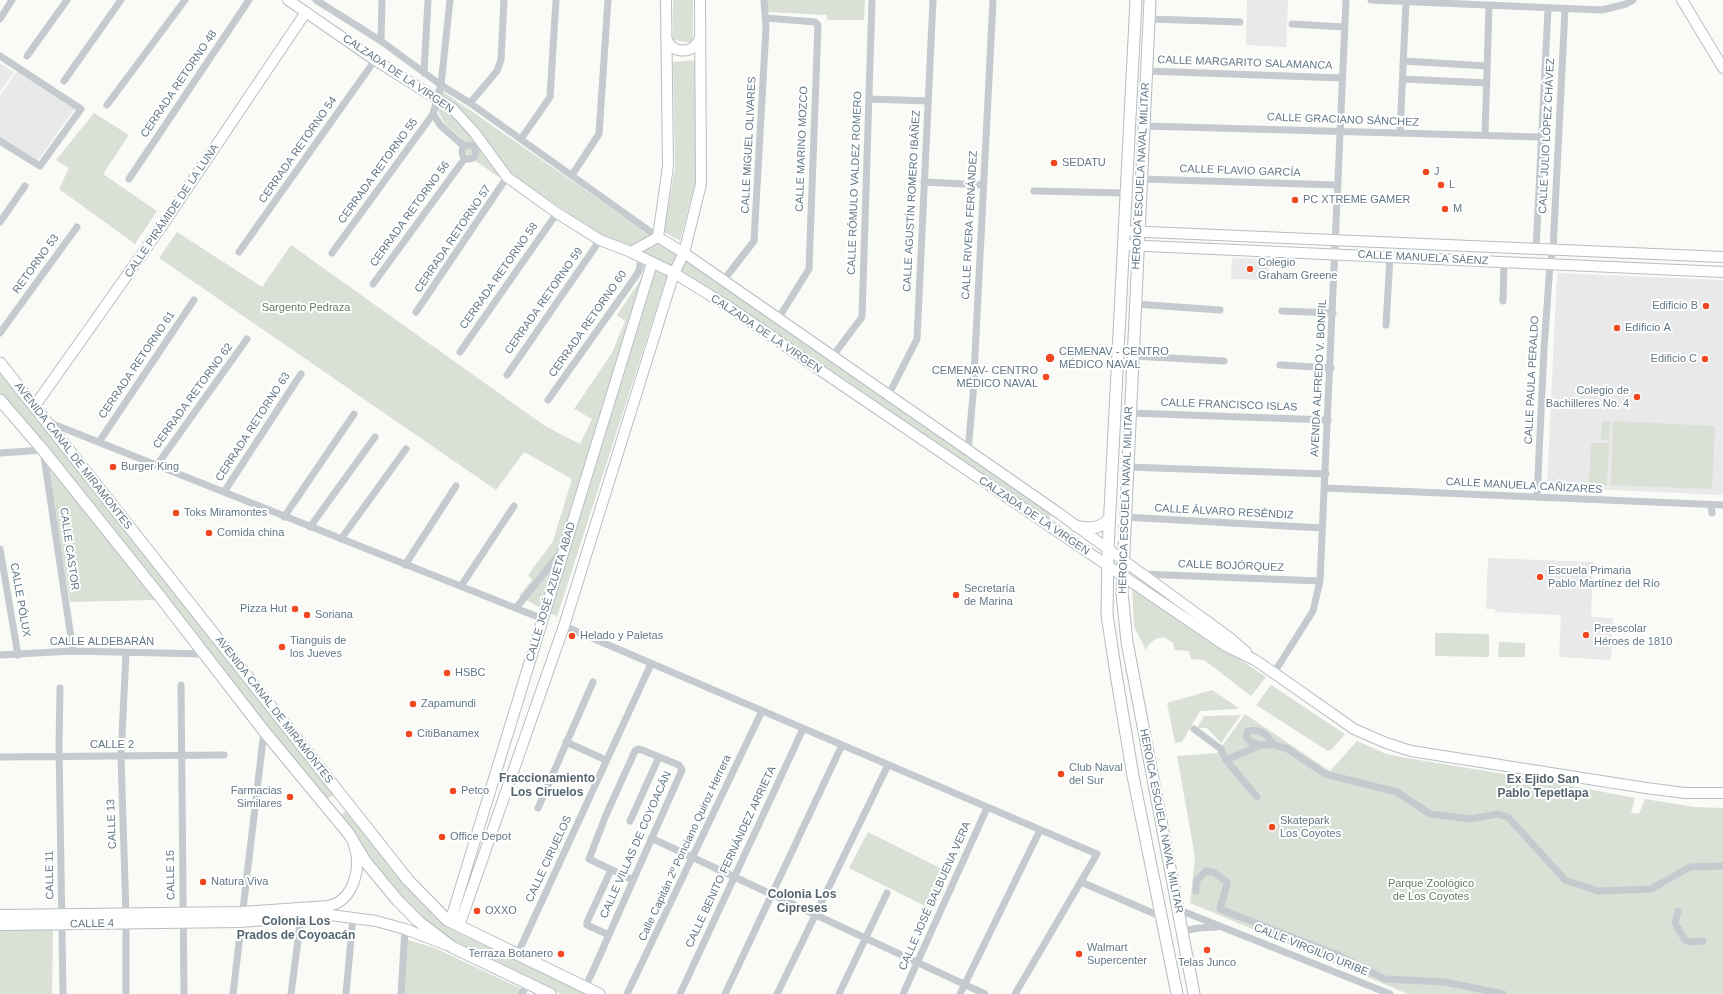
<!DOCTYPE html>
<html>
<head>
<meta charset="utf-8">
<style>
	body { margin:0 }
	canvas { display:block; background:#fafaf7 }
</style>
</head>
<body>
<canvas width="1723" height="994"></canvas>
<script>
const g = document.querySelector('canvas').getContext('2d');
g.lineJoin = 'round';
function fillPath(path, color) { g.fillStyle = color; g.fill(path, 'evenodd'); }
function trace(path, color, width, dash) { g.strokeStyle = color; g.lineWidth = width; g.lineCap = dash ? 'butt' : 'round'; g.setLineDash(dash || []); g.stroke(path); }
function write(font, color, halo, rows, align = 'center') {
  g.font = font + ' Arial,sans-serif'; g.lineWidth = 4; g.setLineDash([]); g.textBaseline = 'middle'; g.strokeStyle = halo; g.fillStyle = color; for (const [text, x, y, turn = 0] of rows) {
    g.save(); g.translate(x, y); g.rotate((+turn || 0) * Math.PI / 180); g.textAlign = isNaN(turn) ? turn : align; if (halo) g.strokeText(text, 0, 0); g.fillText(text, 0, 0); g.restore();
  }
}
const built = new Path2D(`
	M1247,0H1288L1286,47L1246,45Z
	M0,63L14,72L0,92Z
	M17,71L75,108L38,160L0,137V96Z
	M1232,258L1269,259V280L1231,279Z
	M1557,273L1723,280V495L1547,487Z
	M1488,558L1593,562L1591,617L1613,618L1611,660L1559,657L1561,615L1495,612V609H1486Z`);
const green = new Path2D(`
	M673,0H693V43L673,40Z
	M767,0H865L864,20H828L826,15L768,12Z
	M695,60V184L680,241L664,232L675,168L673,62Z
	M441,90L650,235L630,247L598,233L511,174L465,113L438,94Z
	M438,103L466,127L501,175L499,177L468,156L461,138L445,124L436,108Z
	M94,113L129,135L103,174L157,211L135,244L59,189L69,168L56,160Z
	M177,232L262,287L291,245L545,426L580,444L592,419L574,409L612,353L625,321L617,315L643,276V266L667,276L557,617L519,596L532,580L528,575L553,541L572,479L524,452L496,490L159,258Z
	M659,243L677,254L671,266L643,252Z
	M685,259L1052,514L1049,519L730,301L680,272Z
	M0,370L334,795L326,799L0,394Z
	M1602,421H1610L1609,440L1601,439Z
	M1613,421L1715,426L1712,489L1611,485Z
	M1591,443H1609L1607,485L1589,484Z
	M47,462L155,600L70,602Z
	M1132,587L1266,677L1251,696L1204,660L1191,659L1189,651L1175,650L1173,643L1164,637C1154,639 1150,641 1146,650L1134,627Z
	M1435,633L1489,634V657L1435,656Z
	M1499,642L1525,643V657H1498Z
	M1271,685L1345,734L1331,750L1328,751L1256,705Z
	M1212,690L1239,708L1238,709L1200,711L1182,742L1175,743L1167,703Z
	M1245,714L1330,771L1357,741L1386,754L1401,757L1546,781L1635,798L1631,813L1639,814L1645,799L1694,807L1723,808V994H1408L1190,903L1195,857L1177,756L1217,753Z
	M1241,715L1221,743L1207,728H1197L1204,716Z
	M346,811L403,883L446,927L586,994H561L451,942L393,890L340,816Z
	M868,832L946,871L931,909L849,868Z
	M53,927L52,994H0V928Z
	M405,939L435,948L522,989L519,994H403Z`);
const street = new Path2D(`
	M316,0L381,41L441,85L470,103L658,237
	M1371,0L1602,10L1626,4L1633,0
	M766,18L815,22L818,25L809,269L778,319
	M0,19L12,0
	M1149,19L1240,22
	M1292,24L1345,27
	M381,41L382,0
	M0,56L81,109L40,166L0,141
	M27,56L67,0
	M1403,61L1487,66
	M1147,71L1342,78
	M424,73L428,0
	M1403,79L1487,83
	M64,81L121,0
	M869,99L928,101
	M470,103L497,71L501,60L504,0
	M107,105L185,0
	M433,114L441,126L465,147
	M1144,126L1541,137
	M1400,133L1406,2
	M1485,135L1489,6
	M521,139L550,97L556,0
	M462 152a7 7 0 1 1 14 0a7 7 0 1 1-14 0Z
	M572,175L599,134L608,0
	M129,179L249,0
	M1141,179L1338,185
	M924,182L983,185
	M1034,191L1126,193
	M0,222L25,186
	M1536,249L1548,9
	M239,252L375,60
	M332,253L433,114L441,85L450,0
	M723,281L754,241L766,28L764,0
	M373,284L465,158
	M1503,301L1504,262
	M1135,304L1220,310
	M1282,311L1333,313
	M416,312L507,177
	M1386,325L1390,257
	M0,333L77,227
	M460,352L557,213
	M1133,356L1224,361
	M832,357L862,317L872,0
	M1280,365L1331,368
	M507,375L600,240
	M888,396L917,339L933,0
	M548,400L631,283L639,271L641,258
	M1130,413L1328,420
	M48,422L543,619
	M99,442L194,300
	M968,451L973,395L993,0
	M0,453L43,450L73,651
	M157,465L247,339
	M1127,467L1326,474
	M1325,488L1723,505
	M224,492L301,374
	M1537,497L1544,349L1550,264L1553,250L1565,9
	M1711,505L1712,513
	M284,517L354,414
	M1124,517L1322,528
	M310,527L375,437
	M341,539L406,449
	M0,549L18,655
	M405,565L456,486
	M1141,574L1320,581
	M461,586L514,506
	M516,608L562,551
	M564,626L1097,854L1015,994
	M126,653L121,757L126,914V994
	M0,655L73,651L204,654
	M1274,673L1313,611L1320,581L1346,0
	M181,685L184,994
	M60,688L59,746L63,994
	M1194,729L1221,749L1226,760L1261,745H1274C1265,734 1264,729 1248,731L1246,736L1250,742L1261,745
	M566,742L606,760
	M1274,745L1286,748L1325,774L1397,792L1430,814L1471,819L1498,814L1508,817L1565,880L1598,891L1651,889L1690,867L1723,866
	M0,757L224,755
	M1226,760L1257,797
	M538,808L593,682
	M630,821L659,757
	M651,838L985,994
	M1081,882L1162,917
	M1196,891L1197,880L1206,871L1213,872L1227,882V884L1220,909L1338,955L1385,979L1445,982L1503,994
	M1177,909L1390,994
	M1678,911L1675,923L1685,940L1690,942L1703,941
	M1182,931L1199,928L1217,927
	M609,935L587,925V922L611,870
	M517,955L651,664
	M585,987L592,973L682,770L679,765L642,750L638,749L635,751L606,815L589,859L633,880
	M233,994L264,731
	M291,994L301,917
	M346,994L353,917
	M401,994L405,929
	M522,994L528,983
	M627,994L762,711
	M680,994L803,729
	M725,994L842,745
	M777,994L888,765
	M839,994L887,893
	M903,994L987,808
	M960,994L1040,830`);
const secondary = new Path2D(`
	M288,0L375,60L453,109L474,132L507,177L557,213L600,240L631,252L674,273L729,307L823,372L1226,646L1255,660L1274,673L1354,729L1386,743L1411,751L1646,788L1685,793H1723
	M1682,0L1723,68
	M666,37C671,55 695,55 700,37
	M1125,231L1723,257
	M658,237L684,253L1060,514L1230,638L1246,652
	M658,237L668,166L666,0
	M1124,245L1723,272
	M631,252L658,237
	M34,407L164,223L306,12
	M0,915L242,912L328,906C354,901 362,867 354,845
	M450,922L652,263
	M0,925L240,922L331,915L376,921L405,929L447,945
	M459,926L564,626L674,273L684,253L701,184L700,0`);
const primary = new Path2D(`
	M1136,0L1108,549L1107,615L1117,680L1133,776L1177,994
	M1150,0L1122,593L1127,642L1194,994
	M0,363L408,880L447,920L599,994
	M0,400L43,450L158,594L264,731L349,834L365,861L398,901L418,921L452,947L550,994
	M1076,526C1089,530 1100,529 1109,519`);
const markers = [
	[1054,163,4,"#f04721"],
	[1426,172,4,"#f04721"],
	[1441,185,4,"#f04721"],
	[1295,200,4,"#f04721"],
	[1445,209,4,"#f04721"],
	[1250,269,4,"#f04721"],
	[1706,306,4,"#f04721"],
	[1617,328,4,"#f04721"],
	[1050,358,5,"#f04721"],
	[1705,359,4,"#f04721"],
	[1046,377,4,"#f04721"],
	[1637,397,4,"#f04721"],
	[113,467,4,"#f04721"],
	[176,513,4,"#f04721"],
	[209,533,4,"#f04721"],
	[1540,577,4,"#f04721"],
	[956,595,4,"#f04721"],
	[295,609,4,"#f04721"],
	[307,615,4,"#f04721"],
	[1586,635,4,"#f04721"],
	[572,636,4,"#f04721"],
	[282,647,4,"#f04721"],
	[447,673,4,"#f04721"],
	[413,704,4,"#f04721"],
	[409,734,4,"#f04721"],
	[1061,774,4,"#f04721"],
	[453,791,4,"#f04721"],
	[290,797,4,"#f04721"],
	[1272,827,4,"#f04721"],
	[442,837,4,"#f04721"],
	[203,882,4,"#f04721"],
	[477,911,4,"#f04721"],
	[1207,950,4,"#f04721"],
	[561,954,4,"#f04721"],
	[1079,954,4,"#f04721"]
];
const streetNames = [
	["CALLE MARGARITO SALAMANCA",1245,63,2],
	["CALZADA DE LA VIRGEN",398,74,34],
	["CERRADA RETORNO 48",179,84,-56],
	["CALLE GRACIANO SÁNCHEZ",1343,120,2],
	["CALLE JULIO LÓPEZ CHÁVEZ",1547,136,-87],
	["CALLE MIGUEL OLIVARES",749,145,-87],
	["CALLE MARINO MOZCO",802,149,-88],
	["CERRADA RETORNO 54",298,150,-55],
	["CERRADA RETORNO 55",378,171,-54],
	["CALLE FLAVIO GARCÍA",1240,171,2],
	["HEROICA ESCUELA NAVAL MILITAR",1141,176,-87],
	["CALLE RÓMULO VALDEZ ROMERO",855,183,-88],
	["CALLE AGUSTÍN ROMERO IBÁÑEZ",912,201,-87],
	["CALLE PIRÁMIDE DE LA LUNA",172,211,-56],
	["CERRADA RETORNO 56",410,214,-54],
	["CALLE RIVERA FERNÁNDEZ",970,225,-87],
	["CERRADA RETORNO 57",453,239,-56],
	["CALLE MANUELA SÁENZ",1423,258,3],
	["RETORNO 53",36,264,-54],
	["CERRADA RETORNO 58",499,276,-55],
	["CERRADA RETORNO 59",544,301,-55],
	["CERRADA RETORNO 60",588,324,-55],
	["CALZADA DE LA VIRGEN",766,334,34],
	["CERRADA RETORNO 61",137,365,-56],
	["AVENIDA ALFREDO V. BONFIL",1319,378,-87],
	["CALLE PAULA PERALDO",1532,380,-87],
	["CERRADA RETORNO 62",193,396,-54],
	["CALLE FRANCISCO ISLAS",1229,405,2],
	["CERRADA RETORNO 63",253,427,-57],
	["AVENIDA CANAL DE MIRAMONTES",73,456,52],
	["CALLE MANUELA CAÑIZARES",1524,486,3],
	["HEROICA ESCUELA NAVAL MILITAR",1126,500,-88],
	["CALLE ÁLVARO RESÉNDIZ",1224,512,3],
	["CALZADA DE LA VIRGEN",1034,516,34],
	["CALLE CASTOR",69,549,82],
	["CALLE BOJÓRQUEZ",1231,566,2],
	["CALLE JOSÉ AZUETA ABAD",551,592,-73],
	["CALLE PÓLUX",20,600,80],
	["CALLE ALDEBARÁN",102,642],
	["AVENIDA CANAL DE MIRAMONTES",274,710,52],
	["CALLE 2",112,745],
	["HEROICA ESCUELA NAVAL MILITAR",1161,821,79],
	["CALLE 13",112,824,-92],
	["CALLE VILLAS DE COYOACÁN",636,845,-66],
	["Calle Capitán 2º Ponciano Quiroz Herrera",685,848,-65],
	["CALLE BENITO FERNÁNDEZ ARRIETA",731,857,-65],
	["CALLE CIRUELOS",549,859,-65],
	["CALLE 11",50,875,-91],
	["CALLE 15",171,875,-91],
	["CALLE JOSÉ BALBUENA VERA",935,896,-66],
	["CALLE 4",92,924,-1],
	["CALLE VIRGILIO URIBE",1311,950,22]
];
const poiNames = [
	["SEDATU",1062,163],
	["J",1434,172],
	["L",1449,185],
	["PC XTREME GAMER",1303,200],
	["M",1453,209],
	["Colegio",1258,263],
	["Graham Greene",1258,276],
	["Edificio B",1698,306,"right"],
	["Edificio A",1625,328],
	["CEMENAV - CENTRO",1059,352],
	["MÉDICO NAVAL",1059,365],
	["Edificio C",1697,359,"right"],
	["CEMENAV- CENTRO",1038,371,"right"],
	["MÉDICO NAVAL",1038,384,"right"],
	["Colegio de",1629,391,"right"],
	["Bachilleres No. 4",1629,404,"right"],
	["Burger King",121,467],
	["Toks Miramontes",184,513],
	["Comida china",217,533],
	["Escuela Primaria",1548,571],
	["Pablo Martínez del Río",1548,584],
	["Secretaría",964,589],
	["de Marina",964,602],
	["Pizza Hut",287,609,"right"],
	["Soriana",315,615],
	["Preescolar",1594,629],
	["Héroes de 1810",1594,642],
	["Helado y Paletas",580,636],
	["Tianguis de",290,641],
	["los Jueves",290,654],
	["HSBC",455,673],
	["Zapamundi",421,704],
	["CitiBanamex",417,734],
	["Club Naval",1069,768],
	["del Sur",1069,781],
	["Farmacias",282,791,"right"],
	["Similares",282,804,"right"],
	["Petco",461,791],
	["Skatepark",1280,821],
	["Los Coyotes",1280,834],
	["Office Depot",450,837],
	["Natura Viva",211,882],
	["OXXO",485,911],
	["Walmart",1087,948],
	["Supercenter",1087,961],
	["Terraza Botanero",553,954,"right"],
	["Telas Junco",1207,963,"center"]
];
const parkNames = [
	["Sargento Pedraza",306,308],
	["Parque Zoológico",1431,884],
	["de Los Coyotes",1431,897]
];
const neighbourhoodNames = [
	["Fraccionamiento",547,779],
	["Los Ciruelos",547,793],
	["Ex Ejido San",1543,780],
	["Pablo Tepetlapa",1543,794],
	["Colonia Los",802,895],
	["Cipreses",802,909],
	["Colonia Los",296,922],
	["Prados de Coyoacán",296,936]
];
fillPath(built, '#e8e9e8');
fillPath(green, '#dae0d6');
trace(secondary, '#b7bec3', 12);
trace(primary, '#b6bcc0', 13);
trace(street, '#c5cace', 7);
trace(secondary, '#fff', 10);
trace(primary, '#fff', 11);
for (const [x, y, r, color] of markers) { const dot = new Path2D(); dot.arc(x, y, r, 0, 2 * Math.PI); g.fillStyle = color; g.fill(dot); trace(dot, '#fff', 1.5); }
write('11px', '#637785', '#fff', streetNames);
write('11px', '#637785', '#fff', poiNames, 'left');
write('11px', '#687b62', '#fff', parkNames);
write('bold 12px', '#55656f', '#fff', neighbourhoodNames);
</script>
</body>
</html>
